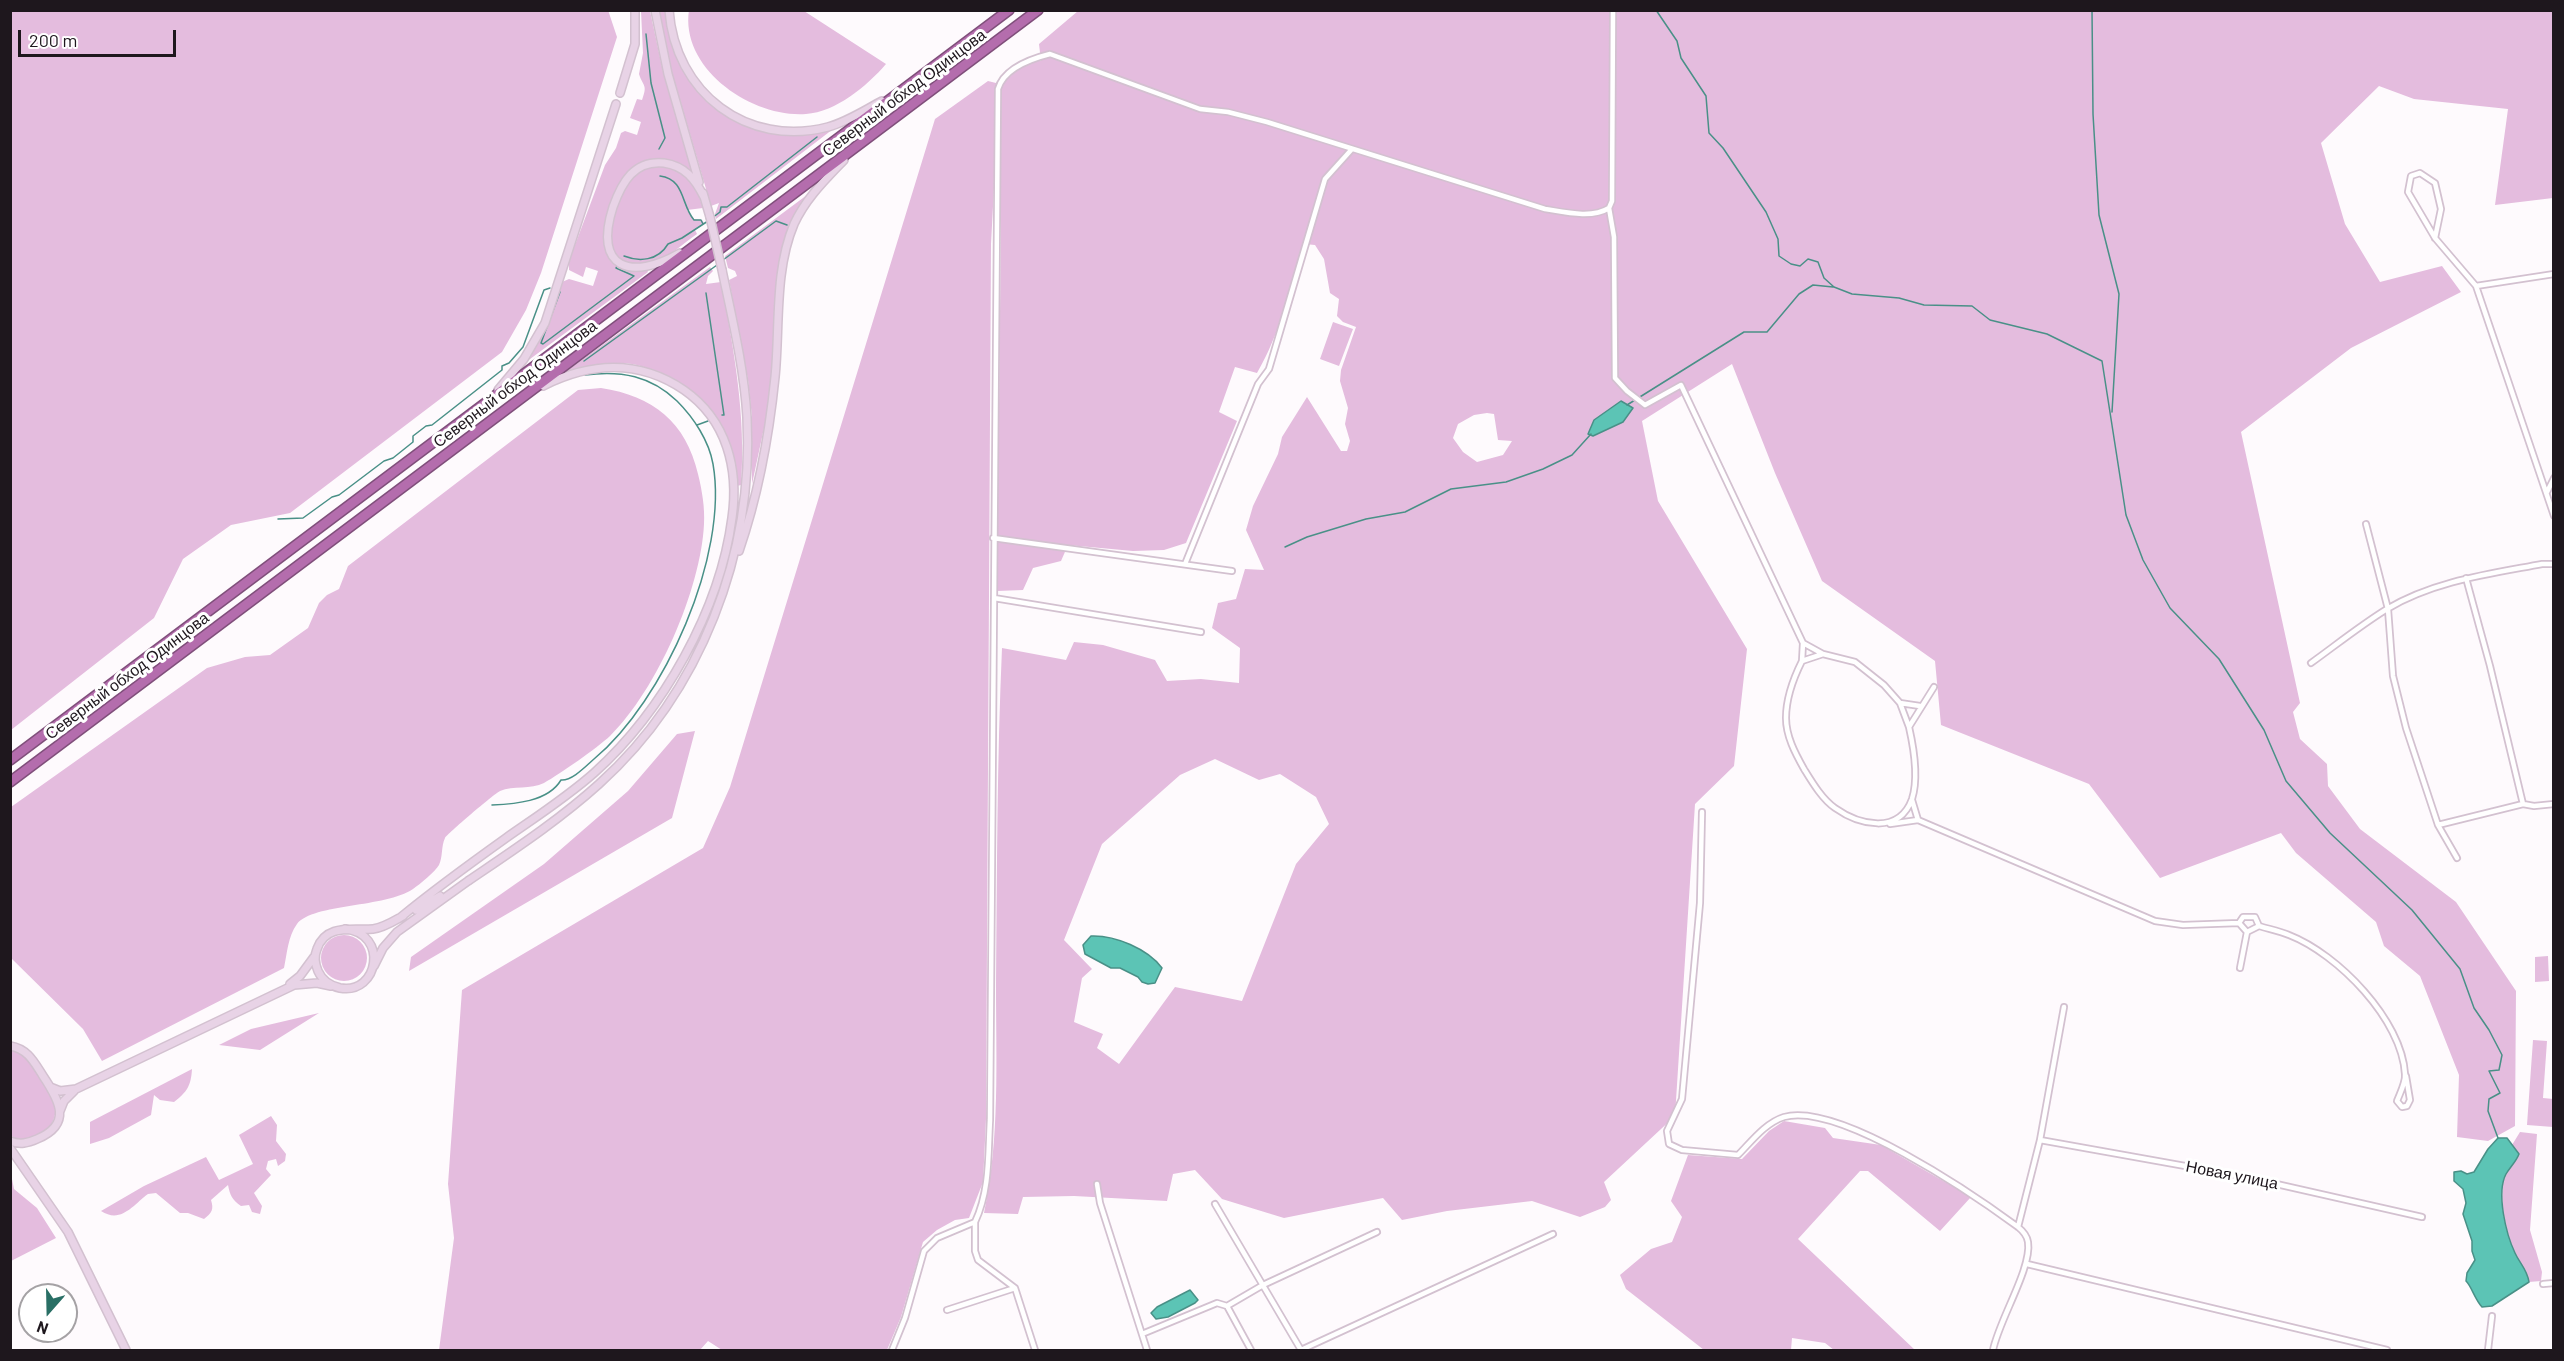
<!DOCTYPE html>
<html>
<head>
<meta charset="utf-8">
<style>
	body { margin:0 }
	#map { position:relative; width:2564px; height:1361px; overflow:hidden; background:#fefafd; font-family:Barlow,sans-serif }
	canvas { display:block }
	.frame { position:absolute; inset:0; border:12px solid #1e171d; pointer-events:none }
	.north { position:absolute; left:18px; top:1283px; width:60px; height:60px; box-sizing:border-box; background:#fff; border:2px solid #a5a2a5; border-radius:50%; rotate:200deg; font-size:16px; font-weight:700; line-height:24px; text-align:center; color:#1e171d }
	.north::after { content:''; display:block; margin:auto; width:21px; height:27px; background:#296f65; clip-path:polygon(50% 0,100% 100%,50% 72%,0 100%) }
	.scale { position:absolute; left:18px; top:30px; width:158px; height:27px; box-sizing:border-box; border:3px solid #1e171d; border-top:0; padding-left:8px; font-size:18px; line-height:21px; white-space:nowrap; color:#1e171d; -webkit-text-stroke:4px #fff; paint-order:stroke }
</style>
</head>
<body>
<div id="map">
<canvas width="2564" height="1361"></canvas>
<div class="frame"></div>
<div class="north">N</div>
<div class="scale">200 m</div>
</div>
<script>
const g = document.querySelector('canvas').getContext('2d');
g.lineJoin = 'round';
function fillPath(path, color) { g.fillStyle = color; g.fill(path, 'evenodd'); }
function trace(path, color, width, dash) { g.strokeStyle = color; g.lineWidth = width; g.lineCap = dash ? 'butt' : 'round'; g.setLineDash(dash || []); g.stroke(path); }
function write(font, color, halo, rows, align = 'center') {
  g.font = font + ' Barlow,sans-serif'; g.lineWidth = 6; g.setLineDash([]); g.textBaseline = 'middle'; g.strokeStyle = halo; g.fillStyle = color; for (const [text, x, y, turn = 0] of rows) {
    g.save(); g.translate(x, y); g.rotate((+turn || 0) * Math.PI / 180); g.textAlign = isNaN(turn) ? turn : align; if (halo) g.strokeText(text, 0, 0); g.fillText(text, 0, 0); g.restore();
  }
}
const green = new Path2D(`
	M608,10L617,37L541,273L526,310L502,352L290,513L231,525L183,559L154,618L11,730V11Z
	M689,10L804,11L886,64C867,86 836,112 806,114C752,118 680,69 689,10Z
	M641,11H650L664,76L692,171L674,162L643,163L627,172L617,187L604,225L605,248L610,257L627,269L647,270L648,272L526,362L543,335L562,282L569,279L593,286L598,271L586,267L583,277L569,270V261L605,165L616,148L621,133L625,131L637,135L641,122L630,118L637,99L642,100C648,84 643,87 639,74L643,53Z
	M659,11H666C672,98 752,158 837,126L716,219L715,214L719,203L711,206L671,69Z
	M1078,11H2553V198L2495,205L2508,109L2414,99L2379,86L2321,143L2345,224L2380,282L2442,266L2461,292L2351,348L2241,432L2300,703L2293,712L2300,739L2327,764L2328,786L2360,829L2456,902L2516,991L2515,1126L2488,1141L2457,1137L2459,1075L2420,976L2384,946L2376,922L2296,853L2281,833L2160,878L2089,784L1941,725L1935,661L1822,581L1775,473L1732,364L1642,421L1658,501L1747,649L1734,766L1695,804L1675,1116L1604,1182L1611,1200L1605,1207L1580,1217L1532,1201L1447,1211L1402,1220L1383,1198L1284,1218L1222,1199L1195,1170L1173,1174L1167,1201L1074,1196L1023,1197L1018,1214L984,1213C1000,1138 996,1062 996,986C997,873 997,761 1002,648L1066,660L1074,642L1103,645L1155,660L1167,681L1201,679L1239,683L1240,648L1212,628L1218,603L1236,599L1245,569L1264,570L1246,530L1253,506L1278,454L1282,437L1307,397L1341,451H1347L1350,441L1345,424L1348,408L1340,381L1341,370L1356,327L1343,322L1337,316L1339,299L1330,293L1324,259L1315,245L1304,244C1290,288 1280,334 1257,373L1235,367L1219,412L1237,421L1186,543L1164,550L1133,551L1068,545L1061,561L1033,568L1023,590L997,591L1001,220L999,94L991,244L986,1119L983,1182L969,1218L955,1220L937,1230L923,1242L901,1317L887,1350H722L708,1341L700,1350H439L454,1238L448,1184L462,990L703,848L730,787L935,119L988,81L1000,84L1031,60L1041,61L1039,44ZM1487,413L1494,414L1498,440L1512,441L1503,455L1477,462L1463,452L1453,438L1458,424L1474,415ZM1215,759L1259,780L1280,774L1316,797L1329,824L1296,864L1242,1001L1175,987L1119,1064L1097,1048L1103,1034L1074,1022L1082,978L1092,969L1064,940L1102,844L1180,775Z
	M661,166C687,169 696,185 703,208L687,210L694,219L702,220L704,223L695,230L697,234C684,243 670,256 655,262C635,270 611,261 610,238C610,227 614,217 617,206C625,184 635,168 661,166Z
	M807,195L798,210L786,237L767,414L752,484V417L748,380L729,280L737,276L735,271L728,268L725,256Z
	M710,267L713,271L708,276L706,284L721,282C734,350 746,415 741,485L737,486C737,463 730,434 714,417C705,407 692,399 681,390C668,379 655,369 637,365C613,360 588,365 564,373Z
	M1333,322L1353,329L1339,366L1320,359Z
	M601,388C653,396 686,422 698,474C702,490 705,508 704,524C701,589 657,690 610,736C597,748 560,774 544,783C531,790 513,785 500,791C494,794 447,834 445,838C441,846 443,857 439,865C435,872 420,884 413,889C385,908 314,903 297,924C288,936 287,954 284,968L102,1061L83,1029L11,958V807L207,668L245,657L270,655L308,628L319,603L327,595L339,589L348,566L578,390Z
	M695,731L672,818L409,971L411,957L544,864L628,791L677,734Z
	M321 958a23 23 0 1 1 46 0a23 23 0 1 1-46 0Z
	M2548,956L2549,981L2535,982V957Z
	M319,1013L260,1050L219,1045L251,1029Z
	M2533,1040L2547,1041L2543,1098L2553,1099V1127L2527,1125Z
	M10,1048C32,1052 44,1083 55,1100C61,1125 35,1150 11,1136Z
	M192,1069C191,1086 187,1092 174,1102L160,1100L154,1095L151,1115L109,1138L90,1144V1122Z
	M271,1116L277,1125L276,1141L286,1154L285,1161L278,1166L276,1159L268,1161L266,1169L271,1175L254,1193L262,1206L260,1214L252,1212L249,1205L241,1206C232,1200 230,1195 228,1185L211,1200C214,1209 212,1213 204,1219L188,1213H180L156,1193L148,1194C133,1205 121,1224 101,1211L144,1186L206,1157L219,1180L253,1164L239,1135Z
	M1784,1121L1825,1128L1833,1138L1881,1145L1971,1197L1940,1231L1868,1171H1860L1798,1239L1915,1350H1834L1825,1343L1792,1338L1791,1350H1704L1626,1289L1620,1275L1651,1249L1672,1242L1682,1217L1671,1201L1688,1155L1742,1159L1769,1131Z
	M2520,1132L2537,1134L2530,1230L2542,1272L2541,1281L2529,1282C2527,1269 2520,1264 2515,1253C2506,1234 2497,1193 2506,1174C2510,1167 2516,1162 2519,1154L2512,1145Z
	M11,1174L14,1189L37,1208L56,1238L11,1261Z`);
const water = new Path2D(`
	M1621,401L1633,408L1623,422L1593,436L1588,434L1594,420Z
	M1091,936C1115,935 1148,949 1162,968L1155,983L1148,984L1142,982L1138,977L1120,968H1111L1085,954L1083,945Z
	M2498,1138H2507L2519,1154C2516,1162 2510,1167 2506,1174C2496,1193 2506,1234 2515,1253C2520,1264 2527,1269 2529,1282L2492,1306L2482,1307C2474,1298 2472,1287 2466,1281L2467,1273L2475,1260L2472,1251V1241L2463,1214L2466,1203L2463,1189L2454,1181V1172L2461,1171L2467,1174L2474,1172L2488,1149Z
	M1190,1290L1198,1300L1195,1303L1168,1317L1156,1319L1151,1313L1157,1307Z`);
const stream = new Path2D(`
	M1656,10L1677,41L1681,58L1706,96L1709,133L1723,148L1766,212L1778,239L1779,256L1791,264L1800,266L1808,259L1818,262L1824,278L1834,287L1852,294L1899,298L1924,305L1972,306L1990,320L2047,334L2102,361L2126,515L2143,560L2170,608L2219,659L2264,730L2286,781L2330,833L2412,910L2460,969L2474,1008L2489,1030L2502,1055L2499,1070L2489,1071L2500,1093L2489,1099L2488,1111L2498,1138
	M2092,10L2093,114L2099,215L2119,294L2112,412
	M646,34L651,83L665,138L659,149
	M660,176C685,179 681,205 694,220H701L703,224
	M712,218L720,212L721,207H727L817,137
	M624,256C639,262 658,261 668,244L682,238L708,221
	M723,260L776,221L787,225
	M560,292L541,343L543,344L634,276L616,268L617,266
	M706,293L724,415H722
	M584,361L717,265
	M1627,405L1744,332H1767L1799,294L1813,285L1833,287
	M697,425L708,421
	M278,519L303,518L332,497L339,495L384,461L393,458L413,442V436L426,426L432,425L502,370V366L509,363L523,347L544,290L550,288
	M1285,547L1307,537L1366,519L1405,512L1451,489L1506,482L1543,469L1572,455L1591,434
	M492,805C514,804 548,802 561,780C572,781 586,766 594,759C664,701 729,555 713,464C709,441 694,418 677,401C651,376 621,370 585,375`);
const street = new Path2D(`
	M1613,10L1612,201L1609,208L1614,237L1615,378L1627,391L1645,405L1681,385L1803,643L1802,661
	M2435,238L2441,209L2435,183L2420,173L2411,176L2408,192L2435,238L2476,286L2554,516
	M2476,286L2554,274
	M2547,492L2554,478
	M2366,524L2388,609L2393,676L2406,728L2438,825L2457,858
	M993,538L1232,571
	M1185,564L1258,384L1269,369L1325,179L1352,149
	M2466,578L2490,666L2523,804
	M994,598L1201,632
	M1803,643L1823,654
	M2311,663C2336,645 2361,625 2387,609C2434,581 2489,574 2542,564H2554
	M1900,703L1920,706
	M1909,727L1900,703L1884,685L1855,662L1823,654L1802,661C1793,679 1786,697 1786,718C1786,736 1795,753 1804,769C1812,782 1822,799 1835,808C1859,825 1899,835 1912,799C1919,777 1914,749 1909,727L1934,687
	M1912,800L1918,820
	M1702,812L1700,903L1682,1099L1667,1131L1669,1144L1682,1150L1738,1155C1751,1142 1765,1123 1784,1117C1839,1102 1973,1194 2018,1227C2023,1231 2027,1235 2028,1242C2032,1268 1999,1320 1993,1350
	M1890,824L1918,820L2155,921L2183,925L2239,923
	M2438,825L2523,804L2534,806L2554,804
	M2259,926L2247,932L2239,923L2243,917H2255L2259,926C2269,929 2280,931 2289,935C2338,954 2402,1020 2405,1074C2406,1082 2400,1093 2397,1101L2402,1107L2407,1106L2410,1100L2406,1076
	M2240,968L2247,932
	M2040,1140L2241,1176L2422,1217
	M1097,1184L1100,1203L1147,1350
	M1215,1204L1301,1350
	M975,1222V1251L978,1260L1015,1288L1035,1350
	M2018,1227L2040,1140L2064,1007
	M2027,1264L2387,1350
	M2543,1284L2554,1283
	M1227,1306L1251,1350
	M947,1310L1015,1288
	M1142,1334L1217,1303L1227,1306L1263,1285L1377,1232
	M892,1350L905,1318L924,1251L937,1238L975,1222C990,1190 988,1155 990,1120L998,89C1004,68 1030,59 1050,54L1200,109L1228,112L1267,122L1545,209C1564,212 1592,219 1609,208
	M1301,1350L1553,1234
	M2488,1350L2492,1316`);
const secondary = new Path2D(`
	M655,10L668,74L699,182
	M669,10C675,93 747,148 828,127C847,122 865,110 882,101
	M620,93L635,44V10
	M703,193L710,217
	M680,253C631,281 593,269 613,207C622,182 634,160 664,163C685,166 695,179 704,197
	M498,390L524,359L545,323L616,104
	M739,551C758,496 769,436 775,377C780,328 774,271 794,224C806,198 825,180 844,160
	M416,910L440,896
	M401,917C435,889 471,863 506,838C536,817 567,797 594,773C663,711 720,610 732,518C739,469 727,420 684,390C638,359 591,362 543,386
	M345,929C389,933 379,995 340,988C331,986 322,980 318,971C315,964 314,956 317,949C326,923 353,931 373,929C383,928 394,921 403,916
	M374,966L383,948L397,932C421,915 444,898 468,881C512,851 558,821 599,784C701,692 754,553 747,417C744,367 732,318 722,270
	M290,984L300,976L314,957
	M10,1046C28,1049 34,1062 43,1076C59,1100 73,1124 37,1139C28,1143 20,1145 10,1141
	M50,1087L60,1091L76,1089L294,985L317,983L331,986
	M60,1111L64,1101L74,1091
	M10,1148L68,1232L126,1350`);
const highway = new Path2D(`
	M10,760L1009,10
	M10,782L1038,10`);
const secondaryBridge = new Path2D(`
	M710,217L722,270`);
const streetNames = [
	["Северный обход Одинцова",904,93,-37],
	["Северный обход Одинцова",515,384,-37],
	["Северный обход Одинцова",127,676,-37],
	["Новая улица",2232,1175,11]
];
fillPath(green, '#e4bcde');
fillPath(water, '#5cc4b5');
trace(water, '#499087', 1.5);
trace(stream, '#499087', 1.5);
trace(street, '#d3c1d0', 8);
trace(secondary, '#d3c1d0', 10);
trace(highway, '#804f7b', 12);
trace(street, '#fff', 4.5);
trace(secondary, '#e8d3e6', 7);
trace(highway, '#b46dad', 9);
trace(secondaryBridge, '#d3c1d0', 10, []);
trace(secondaryBridge, '#e8d3e6', 7);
write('16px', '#1e171d', '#fff', streetNames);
</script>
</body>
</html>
